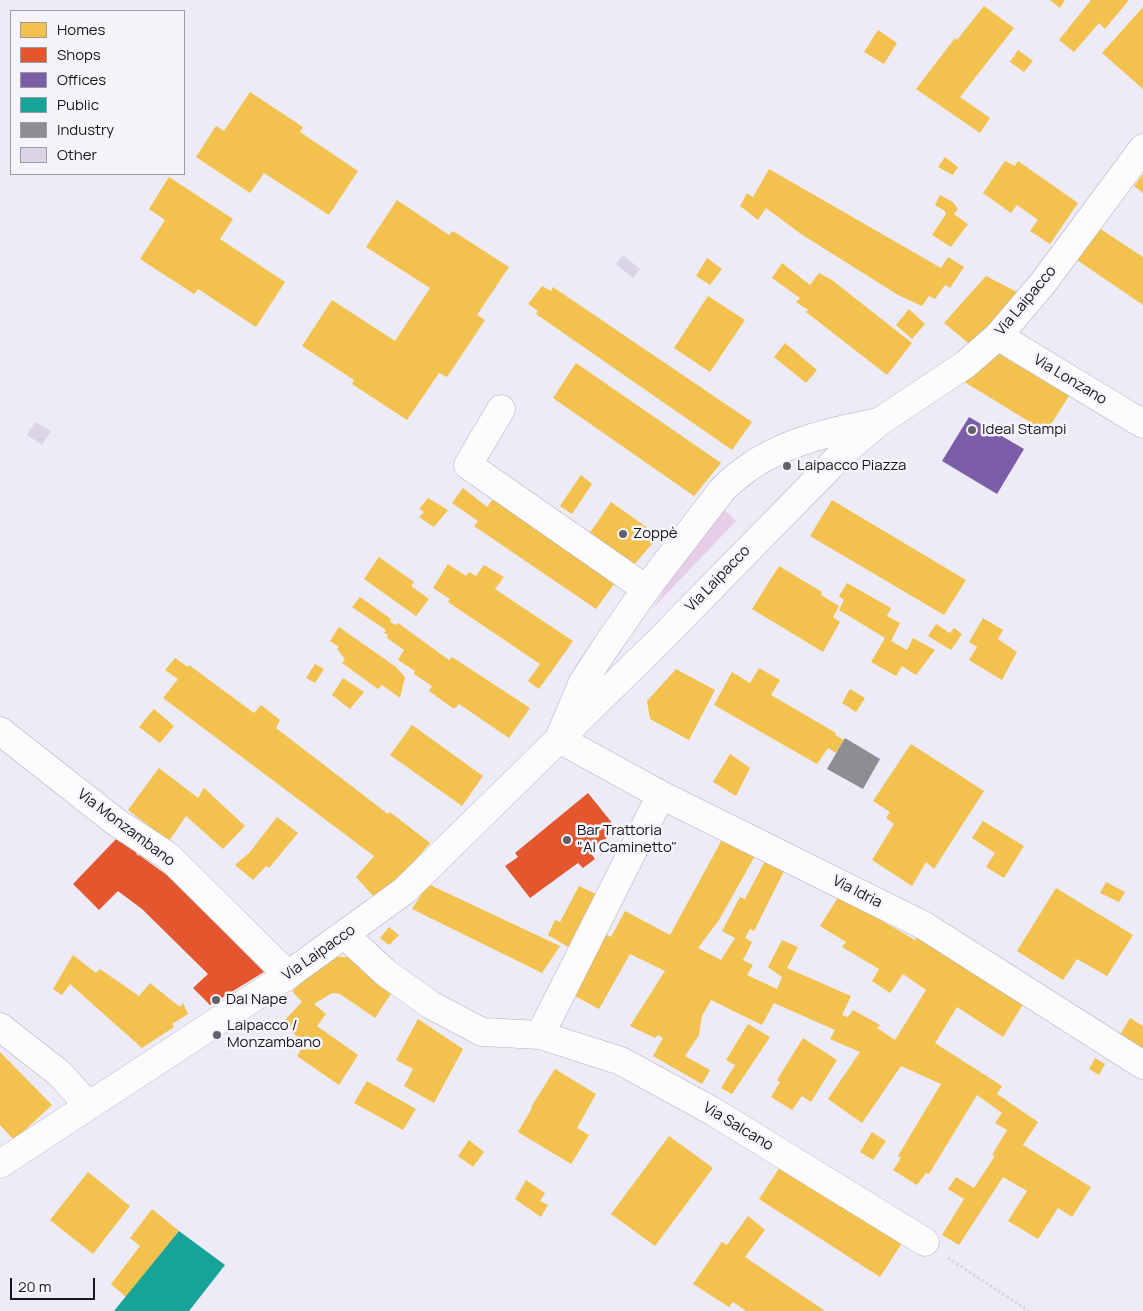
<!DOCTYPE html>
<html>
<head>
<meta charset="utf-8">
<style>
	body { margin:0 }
	#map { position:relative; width:1143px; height:1311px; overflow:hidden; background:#ecebf7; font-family:Manrope,sans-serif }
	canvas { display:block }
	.legend { position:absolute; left:10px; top:10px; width:175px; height:165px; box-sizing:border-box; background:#f5f4fb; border:1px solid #9c9ba3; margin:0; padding:6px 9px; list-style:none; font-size:15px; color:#171620 }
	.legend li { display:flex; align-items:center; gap:10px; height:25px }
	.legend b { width:25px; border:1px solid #9c9ba3 }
	.scale { position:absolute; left:10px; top:1278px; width:85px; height:22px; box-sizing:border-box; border:2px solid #171620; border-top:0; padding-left:6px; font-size:15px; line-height:18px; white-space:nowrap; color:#171620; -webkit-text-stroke:4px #f5f4fb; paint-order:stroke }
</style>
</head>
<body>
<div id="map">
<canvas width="1143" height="1311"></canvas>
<ul class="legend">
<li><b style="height:14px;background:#f2c14e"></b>Homes</li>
<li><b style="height:14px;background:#e4572e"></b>Shops</li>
<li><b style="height:14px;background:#7b5ea7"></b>Offices</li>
<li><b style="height:14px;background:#17a398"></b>Public</li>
<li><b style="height:14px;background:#8d8d92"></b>Industry</li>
<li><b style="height:14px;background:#dbd4e4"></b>Other</li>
</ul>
<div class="scale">20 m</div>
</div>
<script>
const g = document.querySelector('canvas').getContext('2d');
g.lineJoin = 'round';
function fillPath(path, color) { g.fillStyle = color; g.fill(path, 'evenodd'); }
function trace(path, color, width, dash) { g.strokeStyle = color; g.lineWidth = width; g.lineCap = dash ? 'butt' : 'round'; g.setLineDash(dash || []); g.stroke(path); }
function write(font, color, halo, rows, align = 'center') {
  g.font = font + ' Manrope,sans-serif'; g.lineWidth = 5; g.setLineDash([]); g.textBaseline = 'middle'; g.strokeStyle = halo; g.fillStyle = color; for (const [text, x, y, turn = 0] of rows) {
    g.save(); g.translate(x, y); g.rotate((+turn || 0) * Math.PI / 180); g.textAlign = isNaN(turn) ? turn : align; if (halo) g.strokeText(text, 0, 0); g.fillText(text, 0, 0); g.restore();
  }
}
const green = new Path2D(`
	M724,509L736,521L653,608L675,571Z`);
const homes = new Path2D(`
	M1050,0H1065L1060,8Z
	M1091,0H1129L1105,29L1099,23L1074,52L1059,40Z
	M984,6L1014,28L960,97L990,118L980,133L916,89L955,38L957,40Z
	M1143,7V89L1102,53Z
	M878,30L897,43L884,64L864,52Z
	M1018,50L1033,61L1024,72L1010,62Z
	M250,92L303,127L300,132L358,171L329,215L264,173L250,193L196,157L216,126L224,131Z
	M945,157L958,167L953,175L938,167Z
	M1005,161L1015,166L1018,161L1078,203L1050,244L1030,231L1038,220L1017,205L1011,213L983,193Z
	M769,169L941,268L948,257L964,267L950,288L945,285L935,299L929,296L922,306L898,295L801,234L766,208L758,220L740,206L747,193L753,197Z
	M1143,174V193L1134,186Z
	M169,177L233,219L220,239L285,282L256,327L198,289L194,294L140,259L165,220L149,209Z
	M940,195L953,202L958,209L954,214L968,224L951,247L932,235L946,214L945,211L935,205Z
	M397,200L449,235L453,231L509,267L477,315L485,320L447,377L439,373L407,420L352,384L354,380L302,346L332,300L395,341L430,288L366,247Z
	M1096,226L1143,257V305L1074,258Z
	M707,258L722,269L710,285L696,276Z
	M782,263L810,285L819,273L832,280L912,343L887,375L806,312L808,310L796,302L800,298L772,278Z
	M986,276L1019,293L972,346L944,323Z
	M542,286L551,291L553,287L752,422L732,450L536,314L538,311L528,304Z
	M708,296L745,320L710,372L674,348Z
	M909,309L925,324L912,339L896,325Z
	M785,343L817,370L806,383L774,357Z
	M996,352L1069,396L1046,432L963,381Z
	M576,363L721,463L694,496L553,398Z
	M581,475L592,484L572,514L560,506Z
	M463,488L487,507L495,496L617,580L596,609L474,526L478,521L452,503Z
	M428,498L448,510L434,527L419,517L424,512L419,509Z
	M832,500L966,580L944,615L810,536Z
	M611,502L659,536L632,567L587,537Z
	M379,557L414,582L411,586L429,599L416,616L364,579Z
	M448,564L466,576L469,572L476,576L484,565L504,577L495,589L573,641L539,689L528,681L540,664L448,602L450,599L433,588Z
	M779,566L822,592L821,595L839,606L833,617L840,622L823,652L752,609Z
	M847,583L891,608L887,616L900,623L891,641L907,650L913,638L935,650L916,675L902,666L896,676L871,662L885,638L839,610L844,600L839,596Z
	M360,597L391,619L390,622L396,625L398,623L449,660L452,657L530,708L509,738L459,704L454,709L429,691L432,686L414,674L415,671L398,660L404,650L387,638L388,635L384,633L386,630L352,607Z
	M983,618L1003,630L998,639L1017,652L1002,680L969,660L977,647L969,642Z
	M936,624L950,633L954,628L962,634L951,650L928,636Z
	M339,627L396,667L405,677L400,698L382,685L378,689L342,663L345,659L337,649L339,647L330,641Z
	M175,658L188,667L189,665L254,713L261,705L280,720L276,728L388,814L390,812L430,843L401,877L375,898L356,877L374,856L163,698L178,679L165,670Z
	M315,664L324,669L315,683L306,678Z
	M759,668L780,680L771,695L836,733L835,735L844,740L836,753L828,748L817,764L714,705L732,672L750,683Z
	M676,669L715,690L689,740L650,719L647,701Z
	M343,678L364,692L350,709L332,695Z
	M850,689L865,698L856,712L842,703Z
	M154,709L174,726L160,743L139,727Z
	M412,725L483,776L462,806L390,755Z
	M911,744L984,791L934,869L926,862L912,886L872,860L894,824L886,818L890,812L873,801Z
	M730,754L750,768L736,796L713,782Z
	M159,768L198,798L204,788L245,826L223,849L186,816L169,841L128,810Z
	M277,817L298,833L269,868L266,866L253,880L235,865L250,852Z
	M983,821L1024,846L1004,878L986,867L995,853L972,838Z
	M724,836L756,854L719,920L698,948L721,960L735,938L722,931L740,897L745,899L766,859L785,869L754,931L750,929L745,938L752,942L743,960L753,965L747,975L777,989L782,977L768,967L782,940L798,947L787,968L851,996L842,1015L848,1017L853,1010L880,1025L877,1028L895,1040L926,990L903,974L890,993L872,981L879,969L842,947L846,942L820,926L839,896L915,940L918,936L1025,1001L1003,1037L957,1007L935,1043L1002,1086L997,1094L1038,1122L1023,1145L1091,1187L1072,1217L1058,1208L1038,1239L1008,1221L1027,1191L1003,1177L959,1245L942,1235L964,1199L948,1189L956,1177L974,1188L995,1156L992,1155L1007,1130L995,1123L1002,1113L977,1095L929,1174L926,1173L917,1185L893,1170L901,1158L898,1156L941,1084L901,1066L862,1123L828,1099L860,1052L830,1039L835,1030L774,1003L762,1025L711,1000L702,1016L699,1035L685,1056L710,1070L702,1084L653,1056L663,1038L658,1035L655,1038L630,1026L665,971L630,954L599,1009L571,994L603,933L611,937L625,911L670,935Z
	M1106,882L1125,892L1119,902L1100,893Z
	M428,884L560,946L542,973L412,909Z
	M579,886L596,894L568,947L548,935L555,920L560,922Z
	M1056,888L1133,935L1107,976L1077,959L1063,980L1017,951Z
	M389,927L399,935L389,945L380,938Z
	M73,955L96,973L100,969L139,996L150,983L180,1007L183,1003L188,1014L172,1024L174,1027L142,1048L70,984L62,995L53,989Z
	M335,957H347L394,989L375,1018L340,994L332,993L314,1004L326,1014L317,1026L358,1055L339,1085L297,1056L305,1043L282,1023L302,1002L292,991L304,981L302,978Z
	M1130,1018L1143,1026V1051L1119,1036Z
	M418,1019L463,1049L434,1103L404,1086L413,1069L396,1060Z
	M748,1024L770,1037L732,1094L721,1088L735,1065L726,1060Z
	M803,1038L837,1060L811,1102L802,1096L792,1110L771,1097L780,1082L777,1080Z
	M0,1052L52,1105L14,1140L0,1125Z
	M1095,1058L1105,1064L1099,1075L1089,1069Z
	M555,1069L596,1094L577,1128L589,1135L571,1164L518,1132L532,1108L531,1107Z
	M367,1081L416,1109L403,1130L354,1103Z
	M872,1132L886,1141L873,1160L860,1152Z
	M669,1136L713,1168L655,1246L611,1214Z
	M469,1140L484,1152L473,1167L458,1156Z
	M782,1164L902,1243L880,1277L759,1199Z
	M88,1172L130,1206L93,1254L50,1220Z
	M526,1180L545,1193L540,1201L548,1205L541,1217L515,1199Z
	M152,1209L179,1231L126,1297L111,1284L140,1246L130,1238Z
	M748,1216L765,1230L745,1257L825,1311H746L733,1302L729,1307L693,1284L722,1242L727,1245Z`);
const shops = new Path2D(`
	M588,793L617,829L590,852L595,859L583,868L578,863L530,898L505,866L518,857L515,853Z
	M117,838L134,850L138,856L139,855L171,878L264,972L210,1005L193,988L208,974L142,909L118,891L99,910L73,884Z`);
const offices = new Path2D(`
	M969,417L1024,449L997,494L942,461Z`);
const public = new Path2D(`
	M179,1231L225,1265L189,1311H114Z`);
const industry = new Path2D(`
	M845,738L880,759L863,789L827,769Z`);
const building = new Path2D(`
	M623,255L640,269L633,278L616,264Z
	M35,422L51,431L42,445L27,435Z`);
const path = new Path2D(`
	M948,1258L1029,1311`);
const street = new Path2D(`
	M998,336L1143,424
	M501,409L468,465L646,589
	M879,422C820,434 766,445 722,490L646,589L607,645L583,682L559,739L661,795L923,925L1143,1065
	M0,731L116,822L168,856L288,975
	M345,935L386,973L431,1005L482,1032L540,1035L621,1061L714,1112L925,1242
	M0,1027L59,1073L88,1105
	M540,1035L661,795`);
const secondary = new Path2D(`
	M0,1164L288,975L404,891L660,640L846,450L879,422L966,364L998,336L1043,283L1143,148`);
const markers = [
	[972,430,5,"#62616b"],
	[787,466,5,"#62616b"],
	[623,534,5,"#62616b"],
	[567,840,5,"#62616b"],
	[216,1000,5,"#62616b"],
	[217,1035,5,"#62616b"]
];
const streetNames = [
	["Via Laipacco",1026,301,-50],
	["Via Lonzano",1070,380,31],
	["Via Laipacco",718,579,-46],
	["Via Monzambano",126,828,37],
	["Via Idria",857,892,27],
	["Via Laipacco",319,953,-35],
	["Via Salcano",738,1127,31]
];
const poiNames = [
	["Ideal Stampi",982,430],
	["Laipacco Piazza",797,466],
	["Zoppè",633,534],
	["Bar Trattoria",577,831],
	["\"Al Caminetto\"",577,848],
	["Dal Nape",226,1000],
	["Laipacco /",227,1026],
	["Monzambano",227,1043]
];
fillPath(green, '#e6cee8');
fillPath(homes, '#f2c14e');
fillPath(shops, '#e4572e');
fillPath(offices, '#7b5ea7');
fillPath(public, '#17a398');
fillPath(industry, '#8d8d92');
fillPath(building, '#dbd4e4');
trace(street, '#b3b2bd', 29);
trace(secondary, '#b3b2bd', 29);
trace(path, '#d7d7db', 3, [2.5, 2.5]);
trace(street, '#fcfcfe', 28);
trace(secondary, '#fcfcfe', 28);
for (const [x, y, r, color] of markers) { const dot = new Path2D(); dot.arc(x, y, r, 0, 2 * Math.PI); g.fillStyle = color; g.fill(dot); trace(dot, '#f5f4fb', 2); }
write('15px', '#171620', '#f5f4fb', streetNames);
write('15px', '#171620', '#f5f4fb', poiNames, 'left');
</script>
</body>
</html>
